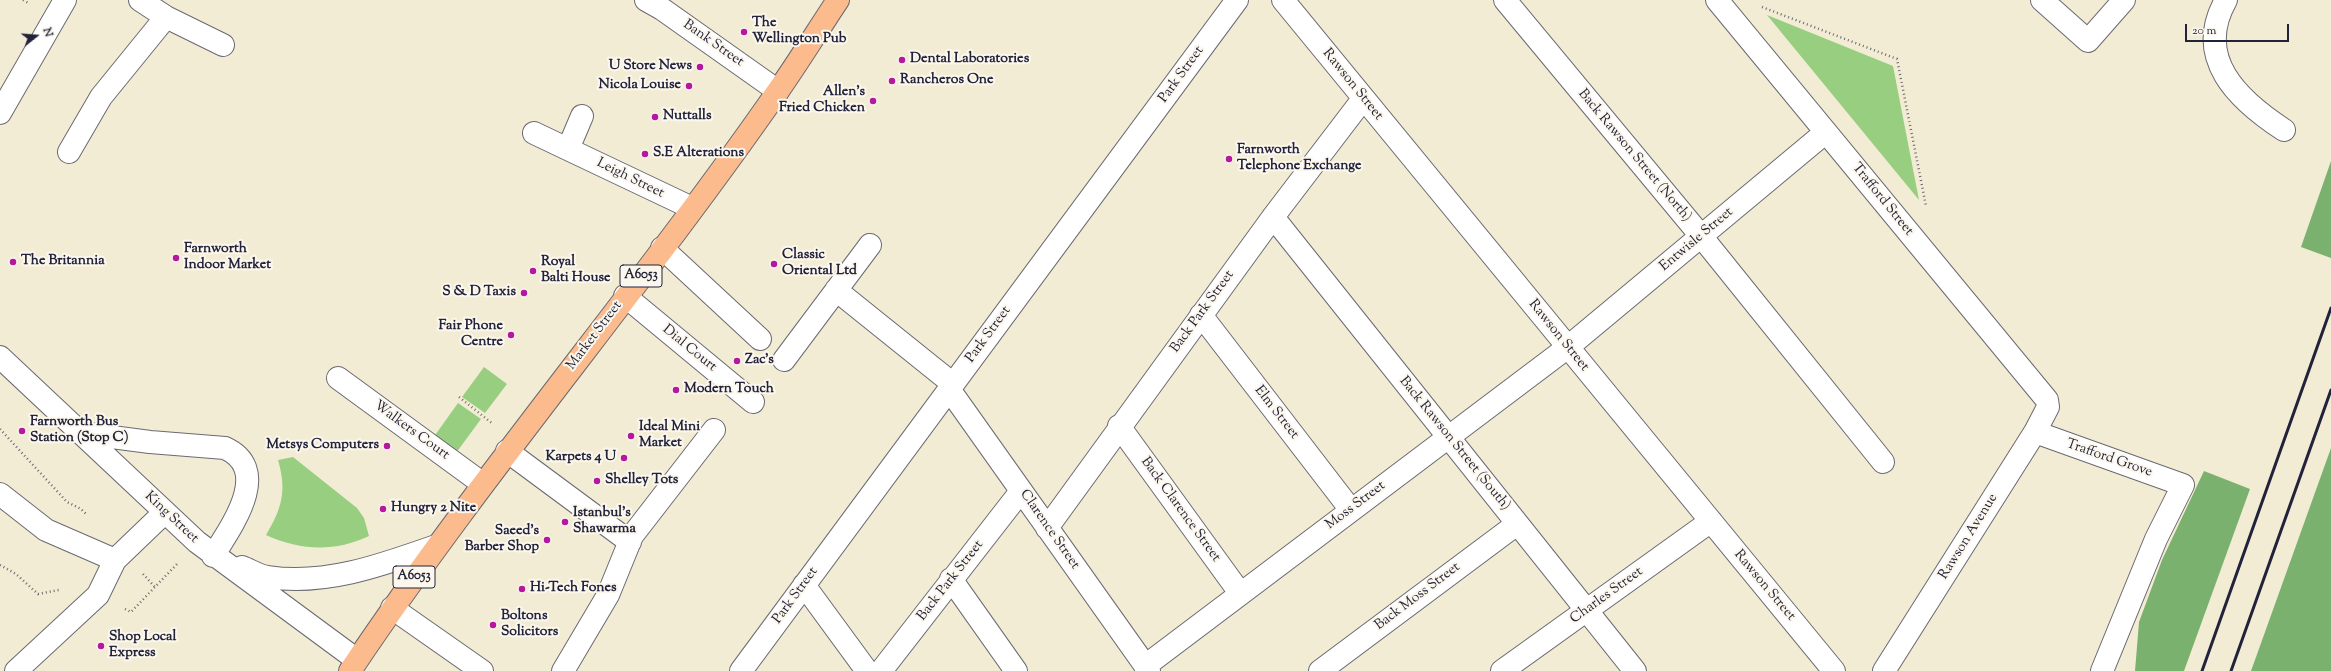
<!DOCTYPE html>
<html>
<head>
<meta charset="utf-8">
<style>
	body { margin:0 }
	#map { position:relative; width:2331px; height:671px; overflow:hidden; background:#f3ecd5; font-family:"Sorts Mill Goudy",serif }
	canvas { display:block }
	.north { position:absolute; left:16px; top:16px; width:40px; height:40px; -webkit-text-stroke:3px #fbf7ec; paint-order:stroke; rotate:73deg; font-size:11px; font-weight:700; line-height:16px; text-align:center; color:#22223b }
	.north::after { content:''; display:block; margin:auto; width:14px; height:18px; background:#22223b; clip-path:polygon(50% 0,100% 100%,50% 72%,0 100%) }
	.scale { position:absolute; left:2185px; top:24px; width:104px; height:18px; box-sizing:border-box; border:2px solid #22223b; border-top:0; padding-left:5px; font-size:12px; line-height:14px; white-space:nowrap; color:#22223b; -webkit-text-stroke:3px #fbf7ec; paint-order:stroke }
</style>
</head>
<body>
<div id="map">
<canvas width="2331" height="671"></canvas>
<div class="north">N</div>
<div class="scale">20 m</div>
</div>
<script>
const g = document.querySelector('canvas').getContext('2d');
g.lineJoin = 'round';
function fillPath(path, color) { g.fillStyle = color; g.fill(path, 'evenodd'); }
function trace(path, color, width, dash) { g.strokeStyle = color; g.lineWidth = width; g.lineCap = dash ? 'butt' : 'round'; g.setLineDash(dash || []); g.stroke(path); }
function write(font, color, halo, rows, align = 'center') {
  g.font = font + ' "Sorts Mill Goudy",serif'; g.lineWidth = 4; g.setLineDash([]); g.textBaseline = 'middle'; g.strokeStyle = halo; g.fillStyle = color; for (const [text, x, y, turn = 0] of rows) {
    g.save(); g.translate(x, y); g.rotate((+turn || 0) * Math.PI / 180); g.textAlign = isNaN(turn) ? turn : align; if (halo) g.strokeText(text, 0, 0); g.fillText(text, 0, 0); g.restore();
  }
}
const green = new Path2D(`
	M1767,15L1893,66L1919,200Z
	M484,367L507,384L485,413L462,397Z
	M458,403L481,419L456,453L433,438Z
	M293,457L357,508L364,518L369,536C335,552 301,551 266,535C282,508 287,491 278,460Z`);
const forest = new Path2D(`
	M2331,161V258L2301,247Z
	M2331,448V671H2251Z
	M2204,471L2250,489L2184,671H2135L2139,622L2162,560Z`);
const path = new Path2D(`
	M23,0L30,4
	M1762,7L1897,59L1926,206
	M459,397L493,424
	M0,429L67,502L81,509L87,515
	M0,565L16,574L38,594L59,590
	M143,574L155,587
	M125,609L131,612L178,563`);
const minor = new Path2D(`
	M140,0L166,17L223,45
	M646,0L662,9L778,91
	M1283,0L1834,671
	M1505,0L1701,236L1883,462
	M1717,0L2047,400L2048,407L2035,432L1884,671
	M2042,0L2088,41L2124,0
	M2226,0C2193,58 2238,100 2284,130
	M0,113L65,0
	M534,133L692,208
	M568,149L582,116
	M69,152L101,97L166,17
	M1273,217L1635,671
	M662,248L760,339
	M836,290L953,384
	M625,296L753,402
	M1201,315L1351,510
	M0,357L197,542L357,660
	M784,360L870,245
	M338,378L483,484
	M949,389L1149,671
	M1119,426L1240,593
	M2035,432L2183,485L2156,539L2102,671
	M81,433L150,442L225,448C273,470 231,527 213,556
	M507,451L630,542
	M0,494L46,530L115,560
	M1047,528L1273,217L1363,99
	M242,567C250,570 259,576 268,577C325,586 382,565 436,546
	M951,579L1016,671
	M804,585L867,671
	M392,608L482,671
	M1145,666L1568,347L1826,132
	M16,671L98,595L115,560L165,512
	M563,671L608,595L632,536L714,430
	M741,671L1237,0
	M881,671L1021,491
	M1320,671L1517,524
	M1502,671L1711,521`);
const major = new Path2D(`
	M350,671C484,471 641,288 778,91C799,61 818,30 838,0`);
const rail = new Path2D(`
	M2202,671L2331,308
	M2231,671L2331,390`);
const markers = [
	[744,32,4,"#b5179e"],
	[902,60,4,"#b5179e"],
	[700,67,4,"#b5179e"],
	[892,81,4,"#b5179e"],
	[689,86,4,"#b5179e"],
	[873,101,4,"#b5179e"],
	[655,117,4,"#b5179e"],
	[645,154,4,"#b5179e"],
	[1229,159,4,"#b5179e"],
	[176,258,4,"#b5179e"],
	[13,262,4,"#b5179e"],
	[774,264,4,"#b5179e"],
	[533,271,4,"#b5179e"],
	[524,293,4,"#b5179e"],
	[511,335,4,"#b5179e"],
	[737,361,4,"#b5179e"],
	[676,390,4,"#b5179e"],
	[22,431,4,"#b5179e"],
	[631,436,4,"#b5179e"],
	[387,446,4,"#b5179e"],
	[624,458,4,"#b5179e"],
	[597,481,4,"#b5179e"],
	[383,509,4,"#b5179e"],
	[565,522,4,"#b5179e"],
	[547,540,4,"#b5179e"],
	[522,589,4,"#b5179e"],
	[493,625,4,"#b5179e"],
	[101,646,4,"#b5179e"]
];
const shields = [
	[641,276,42],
	[414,577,42]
];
const shieldNames = [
	["A6053",641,276],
	["A6053",414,577]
];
const poiNames = [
	["The",752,24],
	["Wellington Pub",752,40],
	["Dental Laboratories",910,60],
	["U Store News",692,67,"right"],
	["Rancheros One",900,81],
	["Nicola Louise",681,86,"right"],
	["Allen's",865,93,"right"],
	["Fried Chicken",865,109,"right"],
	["Nuttalls",663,117],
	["Farnworth",1237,151],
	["Telephone Exchange",1237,167],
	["S.E Alterations",653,154],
	["Farnworth",184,250],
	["Indoor Market",184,266],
	["Classic",782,256],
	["Oriental Ltd",782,272],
	["The Britannia",21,262],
	["Royal",541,263],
	["Balti House",541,279],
	["S & D Taxis",516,293,"right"],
	["Fair Phone",503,327,"right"],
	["Centre",503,343,"right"],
	["Zac's",745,361],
	["Modern Touch",684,390],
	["Farnworth Bus",30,423],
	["Station (Stop C)",30,439],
	["Ideal Mini",639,428],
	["Market",639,444],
	["Metsys Computers",379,446,"right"],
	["Karpets 4 U",616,458,"right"],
	["Shelley Tots",605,481],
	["Hungry 2 Nite",391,509],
	["Istanbul's",573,514],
	["Shawarma",573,530],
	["Saeed's",539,532,"right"],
	["Barber Shop",539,548,"right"],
	["Hi-Tech Fones",530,589],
	["Boltons",501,617],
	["Solicitors",501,633],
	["Shop Local",109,638],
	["Express",109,654]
];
const streetNames = [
	["Bank Street",713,44,35],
	["Park Street",1182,75,-54],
	["Rawson Street",1352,85,51],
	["Back Rawson Street (North)",1634,156,50],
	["Leigh Street",630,179,26],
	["Trafford Street",1882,200,51],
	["Entwisle Street",1697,240,-40],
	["Back Park Street",1203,312,-54],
	["Park Street",989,335,-54],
	["Market Street",595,336,-53],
	["Rawson Street",1558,336,51],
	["Dial Court",689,349,39],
	["Elm Street",1276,413,52],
	["Walkers Court",411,431,36],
	["Back Rawson Street (South)",1454,444,51],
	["Trafford Grove",2109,459,19],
	["Moss Street",1356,506,-37],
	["Back Clarence Street",1180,510,54],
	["King Street",171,518,43],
	["Clarence Street",1049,530,55],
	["Rawson Avenue",1969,537,-58],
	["Back Park Street",951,581,-52],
	["Rawson Street",1764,586,50],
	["Park Street",796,596,-54],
	["Charles Street",1607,596,-36],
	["Back Moss Street",1418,597,-37]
];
fillPath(green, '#98ce80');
fillPath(forest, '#7ab16e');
trace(minor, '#6b6971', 24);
trace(major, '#6b6971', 24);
trace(path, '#6b6971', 2.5, [1, 3]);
trace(minor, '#fff', 22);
trace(major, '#fbbb8d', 22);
trace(rail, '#22223b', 3);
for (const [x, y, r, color] of markers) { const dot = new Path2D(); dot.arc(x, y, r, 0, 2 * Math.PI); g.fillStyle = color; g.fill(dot); trace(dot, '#fbf7ec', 1.5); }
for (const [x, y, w] of shields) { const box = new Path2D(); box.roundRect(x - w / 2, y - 11, w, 22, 3); g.fillStyle = '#fbf7ec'; g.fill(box); trace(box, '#22223b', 1); }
write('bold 13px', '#22223b', null, shieldNames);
write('bold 14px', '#22223b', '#fbf7ec', poiNames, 'left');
write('14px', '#22223b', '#fbf7ec', streetNames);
</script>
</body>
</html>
